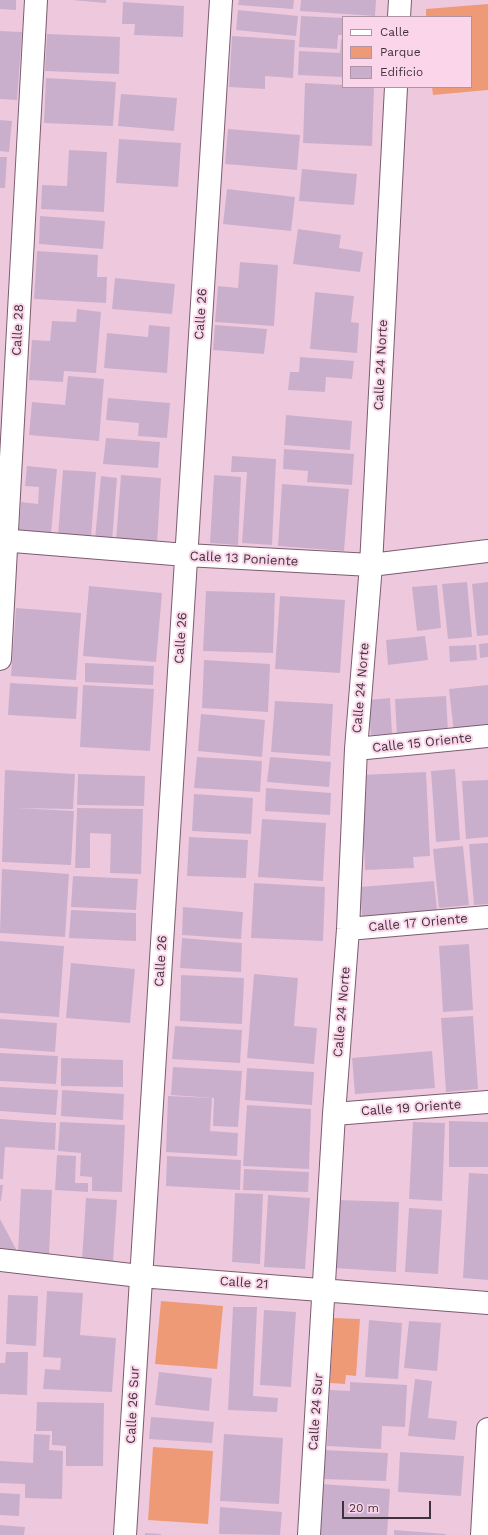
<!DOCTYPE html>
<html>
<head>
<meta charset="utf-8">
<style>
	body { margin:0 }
	#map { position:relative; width:488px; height:1535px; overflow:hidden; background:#eec9de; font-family:"Work Sans",sans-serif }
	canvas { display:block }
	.legend { position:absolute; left:342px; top:16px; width:130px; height:72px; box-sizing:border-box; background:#fbd6eb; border:1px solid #b094a4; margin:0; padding:5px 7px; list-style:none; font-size:12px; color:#40323a }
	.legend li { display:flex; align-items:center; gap:8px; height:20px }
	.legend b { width:20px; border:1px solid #b094a4 }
	.scale { position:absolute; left:342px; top:1501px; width:89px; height:18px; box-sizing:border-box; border:2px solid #40323a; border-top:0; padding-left:5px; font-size:12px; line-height:14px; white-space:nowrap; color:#40323a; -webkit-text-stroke:3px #fbd6eb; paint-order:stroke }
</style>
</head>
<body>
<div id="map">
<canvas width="488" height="1535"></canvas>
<ul class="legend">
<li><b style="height:5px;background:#fff"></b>Calle</li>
<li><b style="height:11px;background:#ef9a76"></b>Parque</li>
<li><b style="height:11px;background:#caafcc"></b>Edificio</li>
</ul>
<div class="scale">20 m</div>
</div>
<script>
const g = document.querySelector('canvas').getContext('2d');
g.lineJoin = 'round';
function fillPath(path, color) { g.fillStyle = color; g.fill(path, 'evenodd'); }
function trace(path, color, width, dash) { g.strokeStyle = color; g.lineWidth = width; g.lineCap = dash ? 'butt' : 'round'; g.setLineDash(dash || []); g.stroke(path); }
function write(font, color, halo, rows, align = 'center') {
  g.font = font + ' "Work Sans",sans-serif'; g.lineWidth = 4; g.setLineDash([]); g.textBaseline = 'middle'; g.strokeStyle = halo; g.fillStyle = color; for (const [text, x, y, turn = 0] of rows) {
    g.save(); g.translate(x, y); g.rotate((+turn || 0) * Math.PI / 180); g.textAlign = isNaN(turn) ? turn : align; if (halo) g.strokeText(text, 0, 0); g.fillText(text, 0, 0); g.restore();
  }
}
const green = new Path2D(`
	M488,4V90L433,95L432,87H471V17H426V9Z
	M161,1301L223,1306L217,1369L155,1364Z
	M334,1318L360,1319L356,1376L346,1375L345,1384L330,1383Z
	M153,1447L213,1451L208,1524L148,1520Z`);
const building = new Path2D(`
	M0,0H16V10L0,9Z
	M72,0H106V3Z
	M239,0H294L293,9L238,5Z
	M301,0H376L375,16L300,11Z
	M123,2L184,6L183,37L134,35L135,24H122Z
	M238,10L298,16L296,36L236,30Z
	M301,16L343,18V35H338L337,49L299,47Z
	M0,31L22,32L17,100L0,99Z
	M47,34L120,37L119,74L45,71Z
	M232,36L295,40L293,78L265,76V89L229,87Z
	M341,39L343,40V77L298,75L299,51L340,53Z
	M46,78L116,82L113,126L44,123Z
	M305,83L343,85V87H374L372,146L303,143Z
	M121,94L177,98L174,131L118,126Z
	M0,120L12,121L9,152L0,151Z
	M228,129L300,135L297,170L225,164Z
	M119,139L181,143L178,187L116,183Z
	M69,150L107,152L104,212L41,209L42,185L67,186Z
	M0,157H7L5,188H0Z
	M302,169L357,174L354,205L299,201Z
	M227,189L295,197L291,231L223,224Z
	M40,216L105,221L103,249L39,244Z
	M298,229L341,235L339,248L363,252L360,272L293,264Z
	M37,251L98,255L97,277H107L106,303L34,299Z
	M240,262L278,265L274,326L215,322L218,286L238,288Z
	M115,278L175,284L172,314L112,309Z
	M315,292L354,296L351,322L359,323L357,353L310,349Z
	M77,309L101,312L96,373L64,371L63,382L29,380L32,340L50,341L52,321L76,322Z
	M149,325L170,327L167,373L104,368L107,333L148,337Z
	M215,325L267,329L264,354L213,350Z
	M300,357L354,361L352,379L326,377L325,392L288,390L290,372H299Z
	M68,376L104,379L99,441L29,435L32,402L65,405Z
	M108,398L170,403L167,438L138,436L139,423L106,420Z
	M286,415L352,421L350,450L284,445Z
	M106,438L160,442L158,468L103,464Z
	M284,449L354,454L352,485L307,482L308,471L283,469Z
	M232,456L276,459L272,545L242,543L247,472H231Z
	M27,466L57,469L51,533L19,530L21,502L38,504L39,487L25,486Z
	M63,470L96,472L91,538L58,536Z
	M121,475L161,478L157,544L116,541Z
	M214,475L241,477L238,545L210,543Z
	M101,476L117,478L112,541L95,539Z
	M282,484L349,489L344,551L278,546Z
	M467,582L472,637L448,639L442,584Z
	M488,582V635L477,636L472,584Z
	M437,585L441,628L417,631L412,587Z
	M89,586L162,593L156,662L83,656Z
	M206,591L275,593L273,653L203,651Z
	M280,596L345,600L340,673L275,669Z
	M16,608L81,613L76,680L11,676Z
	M425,636L428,660L388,665L386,640Z
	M488,643V657L480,658L479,644Z
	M476,645L477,660L450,662L449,646Z
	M204,660L270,664L268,712L202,708Z
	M85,663L154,666L153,685L85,682Z
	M10,683L78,687L76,719L8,715Z
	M83,685L154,689L150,751L80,747Z
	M488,685V730L454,733L449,689Z
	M446,696L448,732L397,736L395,699Z
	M390,698L392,734L371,735L368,700Z
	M275,701L333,704L330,756L271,752Z
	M201,714L265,720L262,757L198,751Z
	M197,757L262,761L260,792L194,788Z
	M270,757L331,762L329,787L267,782Z
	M455,769L460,840L436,842L431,771Z
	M5,770L75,774L73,809L18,808L74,811L71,865L2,862Z
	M426,772L430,856L413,857L414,868L365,870L361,775Z
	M78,774L145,776L144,806L77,805Z
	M488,780V837L466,839L462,781Z
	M266,788L331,793L330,815L265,811Z
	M194,794L253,798L251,834L192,831Z
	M77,808L143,809L141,874L110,873L111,834L90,833V868H75Z
	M262,819L326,823L323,881L258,877Z
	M189,837L248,840L246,878L187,876Z
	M488,843V904L474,905L469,844Z
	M463,846L469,905L439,908L433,849Z
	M2,869L69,874L65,937L0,933Z
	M73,876L138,879L136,910L71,907Z
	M434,881L437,910L362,916L360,887Z
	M254,883L325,887L323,941L251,938Z
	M183,907L243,912L241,939L182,935Z
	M71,910L136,913V941L69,938Z
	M182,938L242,943L241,972L180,968Z
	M0,941L64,946L59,1017L0,1013Z
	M469,944L473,1010L443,1012L439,946Z
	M71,963L135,969L130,1023L66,1018Z
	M254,974L298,978L294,1026L317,1028L314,1064L247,1058Z
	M181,975L244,978L242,1024L180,1021Z
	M473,1016L478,1089L446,1092L441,1018Z
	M0,1019L57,1023L55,1052L0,1048Z
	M175,1026L242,1030L240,1063L172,1059Z
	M432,1051L435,1088L355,1094L352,1058Z
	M0,1053L58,1056L56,1084L0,1081Z
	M61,1058L123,1060V1087L61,1086Z
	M173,1067L242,1071L238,1127L213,1126L214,1098L171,1095Z
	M247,1068L314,1072L312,1105L245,1100Z
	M0,1087L58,1090L56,1115L0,1111Z
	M62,1090L124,1094L123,1120L61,1116Z
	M168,1096L212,1098L210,1131L238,1133L237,1156L166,1152Z
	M247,1105L311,1109L309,1169L243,1166Z
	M0,1119L56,1123L55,1150L5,1147L3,1179H0Z
	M449,1121L488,1122V1167H449Z
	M60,1122L125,1125L122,1192L92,1191V1177L80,1176L81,1153L58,1151Z
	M413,1122L445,1123L442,1201L409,1199Z
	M57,1155L76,1156L75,1183H88V1192L55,1190Z
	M167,1156L241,1160L240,1190L166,1186Z
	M244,1169L309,1172L308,1192L243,1190Z
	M469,1173L488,1174V1280L463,1278Z
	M0,1185H3L1,1201H0Z
	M21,1189L52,1190L49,1255L18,1254Z
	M235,1193L263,1194L260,1264L232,1262Z
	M268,1195L310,1198L305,1269L264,1267Z
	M86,1198L117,1200L113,1262L82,1260Z
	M338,1200L399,1202L396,1272L334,1268Z
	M409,1208L442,1210L438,1274L405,1272Z
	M0,1219L17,1251L0,1249Z
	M47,1291L83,1293L80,1335L116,1338L112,1392L43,1389L45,1369L60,1370L61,1358L43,1357Z
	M8,1295L38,1296L36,1346L6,1344Z
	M233,1307H257L253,1396L278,1398L277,1412L228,1410Z
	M264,1310L296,1312L291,1387L260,1385Z
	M369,1320L402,1323L398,1379L365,1377Z
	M409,1321L441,1323L437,1371L404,1368Z
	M6,1352H28L27,1395L0,1394V1363H5Z
	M159,1372L212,1378L209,1411L155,1405Z
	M415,1379L432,1381L428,1418L457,1421L455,1440L408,1436Z
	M350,1382L407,1385L405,1427L382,1426L381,1449L327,1446L330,1390L350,1391Z
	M37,1402L104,1403L103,1466H66V1446L52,1445V1431H36Z
	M151,1417L214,1422L212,1443L149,1439Z
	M34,1434L50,1435L49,1450L63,1451L62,1499L25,1498V1484L0,1483V1461L33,1463Z
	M224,1434L283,1438L279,1504L220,1501Z
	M323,1450L388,1453L386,1481L322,1479Z
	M400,1452L464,1456L461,1496L398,1492Z
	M322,1484L390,1489L387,1535H319Z
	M0,1493L20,1494L19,1516L0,1515Z
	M220,1507L282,1512L280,1535L219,1534Z
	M0,1525L25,1527L24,1535H0Z
	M394,1530L446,1534V1535H394Z
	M145,1533L161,1534V1535H145Z`);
const minor = new Path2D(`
	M399,17L400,0
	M0,540L186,555L371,565L488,551
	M0,659L36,0
	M356,749L488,736
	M348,929L488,917
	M334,1114L488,1102
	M0,1260L140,1276L488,1303
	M125,1535L221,0
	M309,1535L334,1114L348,929L356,749L371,565L396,87
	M482,1535L488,1429`);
const streetNames = [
	["Calle 26",201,314,-86],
	["Calle 28",18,330,-87],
	["Calle 24 Norte",381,365,-87],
	["Calle 13 Poniente",244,559,3],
	["Calle 26",181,638,-86],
	["Calle 24 Norte",361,688,-85],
	["Calle 15 Oriente",422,743,-6],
	["Calle 17 Oriente",418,923,-5],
	["Calle 26",161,961,-86],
	["Calle 24 Norte",342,1012,-85],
	["Calle 19 Oriente",411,1108,-4],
	["Calle 21",244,1283,4],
	["Calle 26 Sur",133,1405,-87],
	["Calle 24 Sur",316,1412,-86]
];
fillPath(green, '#ef9a76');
fillPath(building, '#caafcc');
trace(minor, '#7c5c6f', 24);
trace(minor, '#fff', 22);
write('13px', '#40323a', '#fbd6eb', streetNames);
</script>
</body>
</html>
